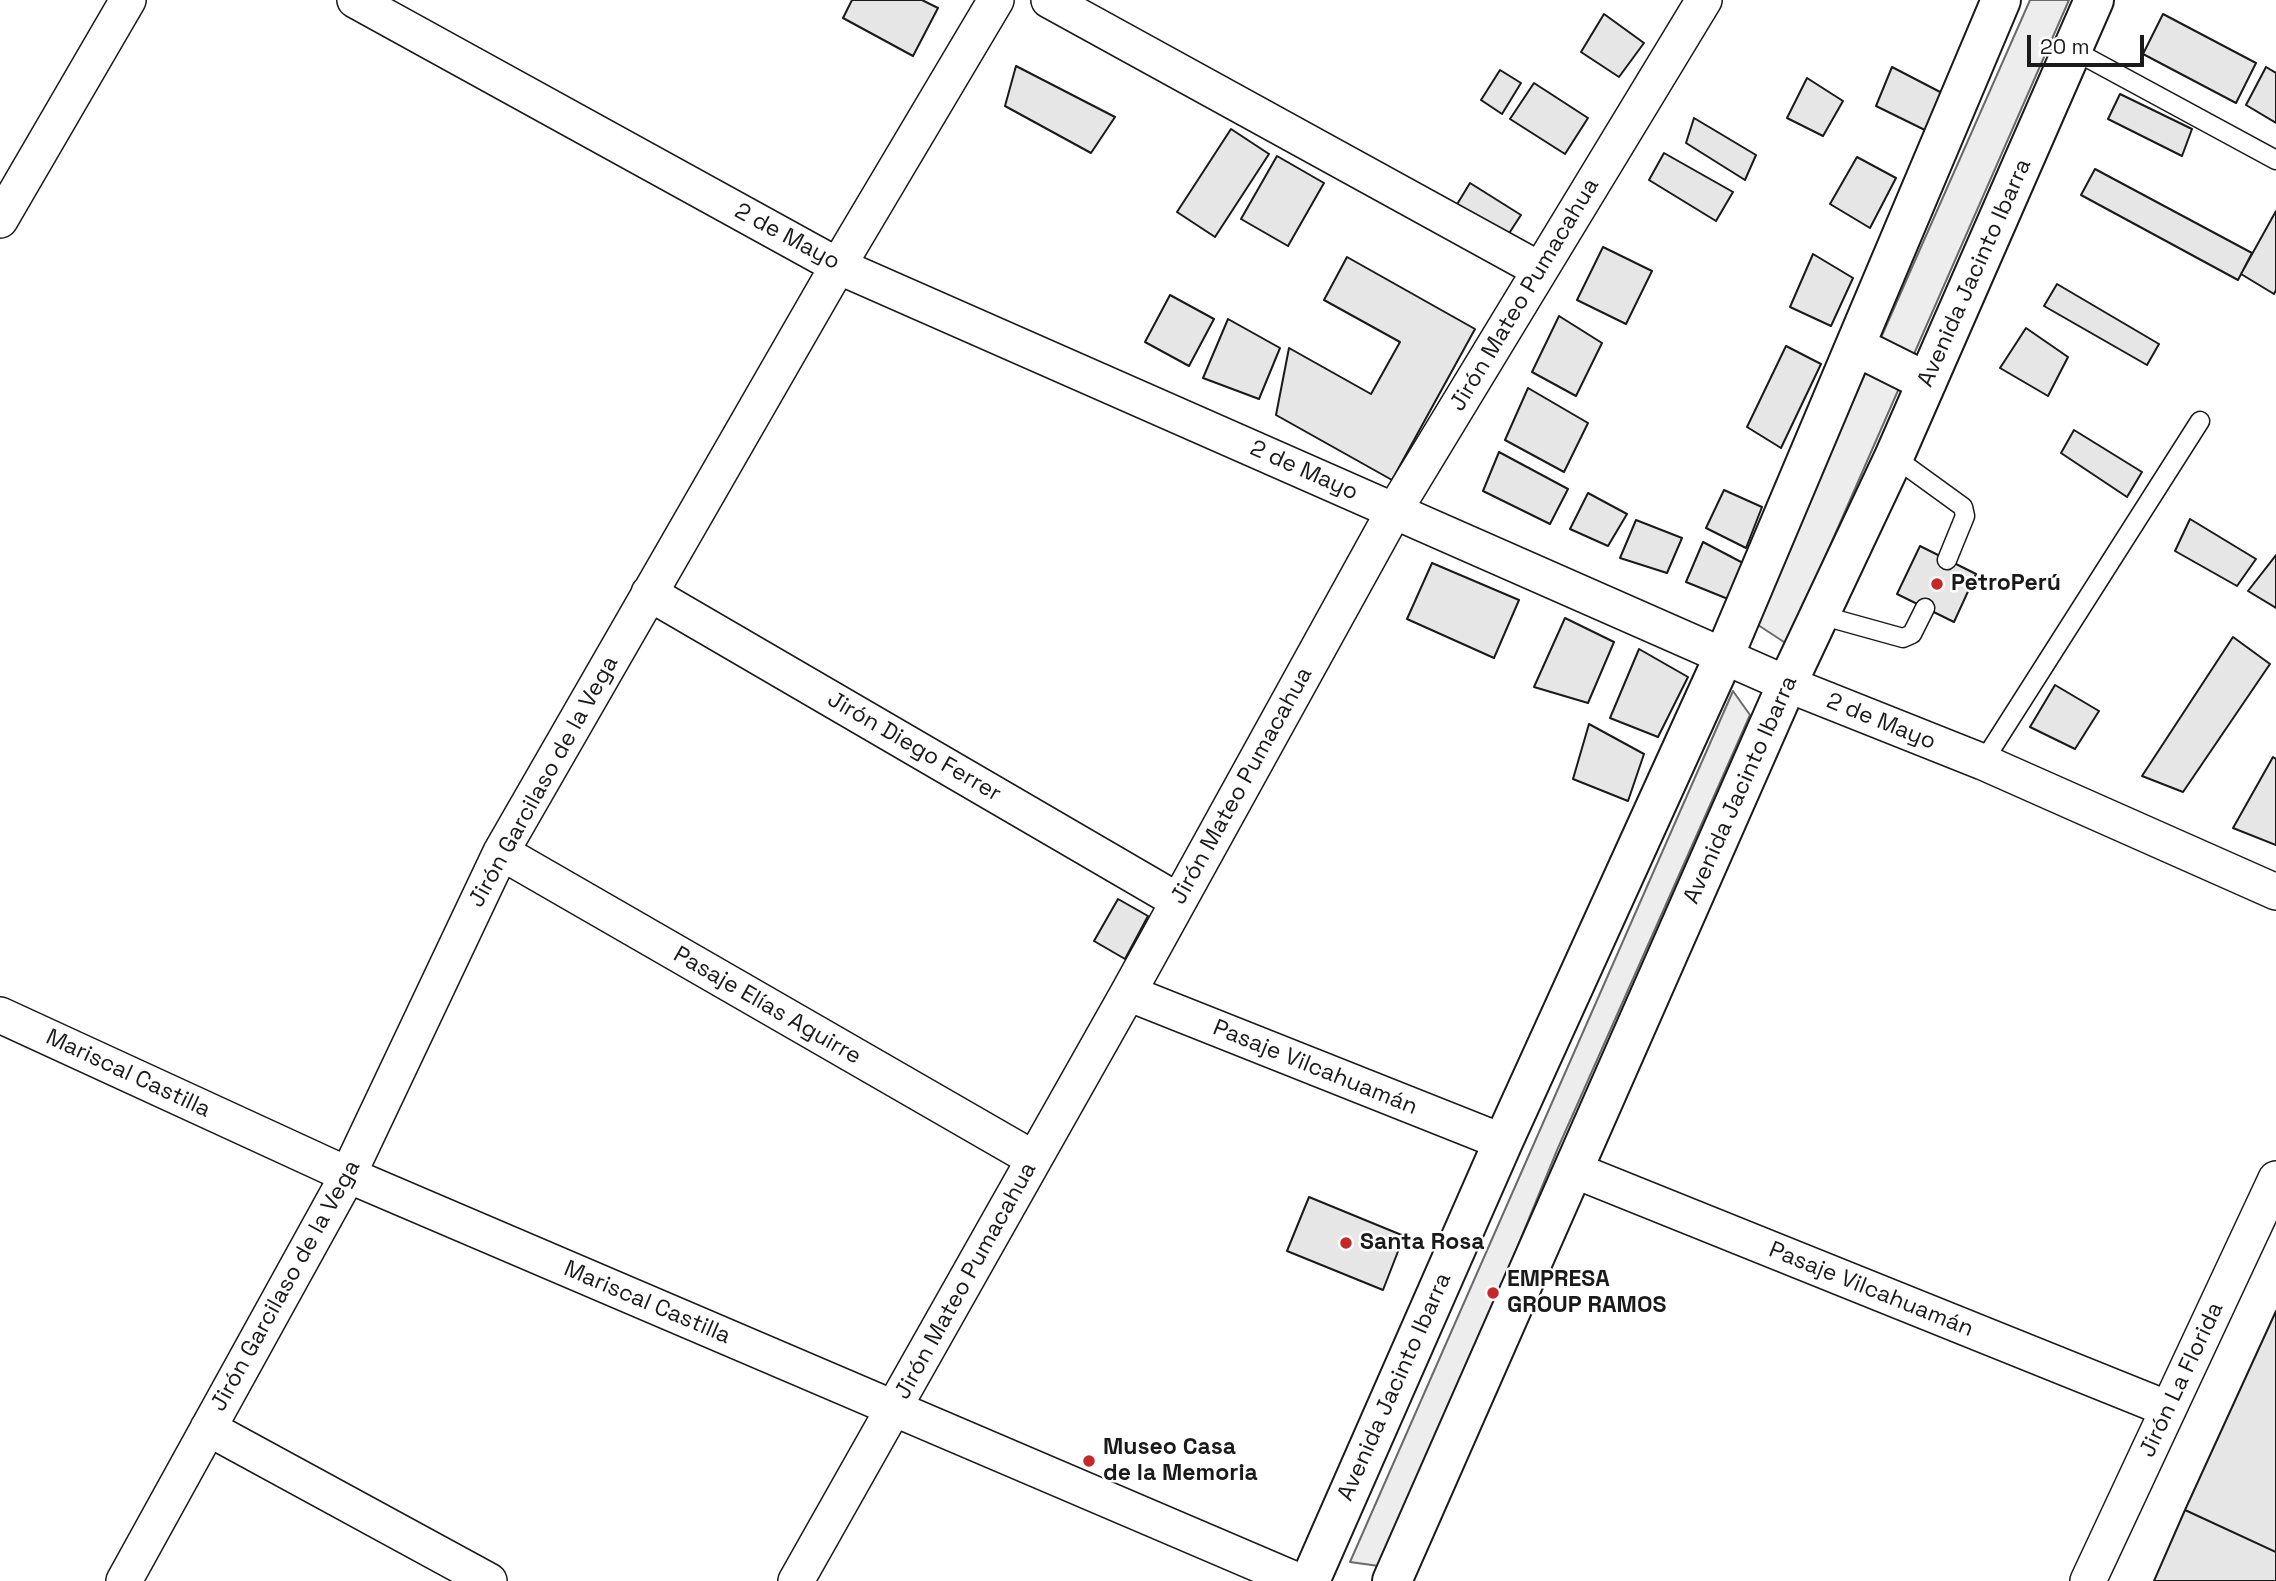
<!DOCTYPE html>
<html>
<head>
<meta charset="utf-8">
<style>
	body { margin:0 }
	#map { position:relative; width:2276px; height:1581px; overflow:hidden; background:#fff; font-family:"Space Grotesk",sans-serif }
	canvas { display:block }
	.scale { position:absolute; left:2027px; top:35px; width:117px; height:32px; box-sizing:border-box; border:4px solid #1a1a1a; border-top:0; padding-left:9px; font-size:21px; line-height:24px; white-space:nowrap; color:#1a1a1a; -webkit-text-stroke:5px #fff; paint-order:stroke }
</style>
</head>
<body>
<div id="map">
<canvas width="2276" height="1581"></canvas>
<div class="scale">20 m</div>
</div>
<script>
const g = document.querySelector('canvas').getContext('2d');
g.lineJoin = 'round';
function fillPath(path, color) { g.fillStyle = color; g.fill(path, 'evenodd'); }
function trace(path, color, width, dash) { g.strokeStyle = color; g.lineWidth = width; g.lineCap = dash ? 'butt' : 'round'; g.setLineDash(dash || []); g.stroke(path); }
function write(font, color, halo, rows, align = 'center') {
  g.font = font + ' "Space Grotesk",sans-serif'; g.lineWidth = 5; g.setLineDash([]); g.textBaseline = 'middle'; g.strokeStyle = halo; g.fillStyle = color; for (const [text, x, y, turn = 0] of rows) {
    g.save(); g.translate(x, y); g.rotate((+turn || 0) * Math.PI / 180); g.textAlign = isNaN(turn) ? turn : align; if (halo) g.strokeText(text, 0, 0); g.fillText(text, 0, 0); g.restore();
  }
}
const built = new Path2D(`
	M2030,0H2069L1787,644L1755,623Z
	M1733,691L1750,715L1558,1148L1386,1567L1350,1562Z`);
const building = new Path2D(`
	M852,0H922L938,8L913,56L843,18Z
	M1604,14L1644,43L1619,77L1581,52Z
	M2163,14L2256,63L2236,103L2143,54Z
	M1016,66L1115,117L1091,153L1005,106Z
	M1892,67L1944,94L1931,133L1876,106Z
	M2266,67L2276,73V123L2246,105Z
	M1500,70L1521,83L1502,114L1481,100Z
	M1807,78L1843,101L1823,136L1787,118Z
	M1534,83L1588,118L1565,154L1510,119Z
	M2120,94L2192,129L2182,156L2108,119Z
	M1694,118L1756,155L1745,180L1686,143Z
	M1231,129L1269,154L1215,237L1177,212Z
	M1664,153L1733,192L1716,221L1649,180Z
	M1277,156L1324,183L1288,246L1241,219Z
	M1857,157L1896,178L1870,228L1830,204Z
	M2095,169L2252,253L2238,280L2081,195Z
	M1470,183L1521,215L1506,238L1456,206Z
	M2276,211V290L2274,294L2241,274Z
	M1603,247L1652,271L1626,324L1577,300Z
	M1813,254L1853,278L1831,326L1790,307Z
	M1347,257L1475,329L1392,480L1276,415L1289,348L1371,394L1400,342L1324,300Z
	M2057,284L2159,344L2147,365L2044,306Z
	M1170,295L1214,319L1189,366L1145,342Z
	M1559,316L1602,343L1576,396L1532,372Z
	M1228,319L1280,348L1259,399L1203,378Z
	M2026,328L2068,357L2048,396L2000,368Z
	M1786,346L1821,364L1781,448L1747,427Z
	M1528,388L1588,423L1564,472L1505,440Z
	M2074,430L2142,472L2127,497L2061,453Z
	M1499,452L1568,489L1550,524L1483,491Z
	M1724,490L1762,507L1746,548L1706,528Z
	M1588,493L1627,514L1608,546L1570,529Z
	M2190,519L2256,559L2237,586L2175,551Z
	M1636,520L1682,538L1667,573L1620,558Z
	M1703,542L1743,563L1728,599L1686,582Z
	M1920,546L1976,574L1954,622L1897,594Z
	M2276,555V608L2248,591Z
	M1432,563L1519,600L1494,658L1407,619Z
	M1565,618L1614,642L1588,703L1534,687Z
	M2233,637L2270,664L2183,792L2142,776Z
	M1639,649L1688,677L1658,737L1610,718Z
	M2055,685L2099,711L2075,749L2030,727Z
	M1589,724L1644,754L1628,801L1573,779Z
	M2273,757L2276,759V845L2233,828Z
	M1118,899L1148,916L1125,959L1094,941Z
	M1309,1197L1404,1236L1383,1290L1287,1251Z
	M2276,1311V1552L2185,1510Z
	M2185,1510L2276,1552V1581H2154Z`);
const lane = new Path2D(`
	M2073,50L2276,160
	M1894,457L1963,507L1965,516L1947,560
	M1820,615L1903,638L1912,634L1925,608
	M1983,762L2200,421`);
const street = new Path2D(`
	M355,0L838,266L1787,684L1983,762L2276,892
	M1049,0L1540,270
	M0,220L128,0
	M649,593L1178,901
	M501,852L1034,1159
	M1128,993L1503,1142
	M0,1015L348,1175L1298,1581
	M1574,1170L2168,1409
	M208,1428L489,1581
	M124,1581L348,1175L501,852L838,266L996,0
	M796,1581L1128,993L1394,511L1704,0
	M2088,1581L2276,1179`);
const secondary = new Path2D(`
	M1855,346L1927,382
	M1310,1581L1503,1142L1724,656L2001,0
	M1392,1581L1787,684L1894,457L2094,0`);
const markers = [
	[1937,584,7,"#c62828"],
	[1346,1243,7,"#c62828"],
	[1493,1293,7,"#c62828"],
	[1089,1461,7,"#c62828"]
];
const streetNames = [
	["2 de Mayo",787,237,28],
	["Avenida Jacinto Ibarra",1975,273,-66],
	["Jirón Mateo Pumacahua",1525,295,-59],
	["2 de Mayo",1304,471,24],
	["2 de Mayo",1881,722,22],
	["Jirón Diego Ferrer",914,747,30],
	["Jirón Garcilaso de la Vega",544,782,-61],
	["Jirón Mateo Pumacahua",1242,786,-61],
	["Avenida Jacinto Ibarra",1741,790,-66],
	["Pasaje Elías Aguirre",767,1006,30],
	["Pasaje Vilcahuamán",1315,1068,22],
	["Mariscal Castilla",128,1074,25],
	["Jirón Mateo Pumacahua",966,1281,-61],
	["Jirón Garcilaso de la Vega",286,1286,-61],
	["Pasaje Vilcahuamán",1871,1290,22],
	["Mariscal Castilla",647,1303,23],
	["Jirón La Florida",2182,1380,-65],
	["Avenida Jacinto Ibarra",1395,1387,-66]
];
const poiNames = [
	["PetroPerú",1951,584],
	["Santa Rosa",1360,1243],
	["EMPRESA",1507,1280],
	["GROUP RAMOS",1507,1306],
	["Museo Casa",1103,1448],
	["de la Memoria",1103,1474]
];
fillPath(built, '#ededed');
trace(built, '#6a6a6a', 2);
fillPath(building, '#e6e6e6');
trace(building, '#1a1a1a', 2);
trace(lane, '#1a1a1a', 21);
trace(street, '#1a1a1a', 38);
trace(secondary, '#1a1a1a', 42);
trace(lane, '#fff', 18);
trace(street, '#fff', 35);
trace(secondary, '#fff', 38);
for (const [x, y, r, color] of markers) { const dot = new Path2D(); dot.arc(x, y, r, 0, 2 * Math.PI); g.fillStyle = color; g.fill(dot); trace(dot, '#fff', 2.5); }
write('23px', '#1a1a1a', '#fff', streetNames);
write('bold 23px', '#1a1a1a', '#fff', poiNames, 'left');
</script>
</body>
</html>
